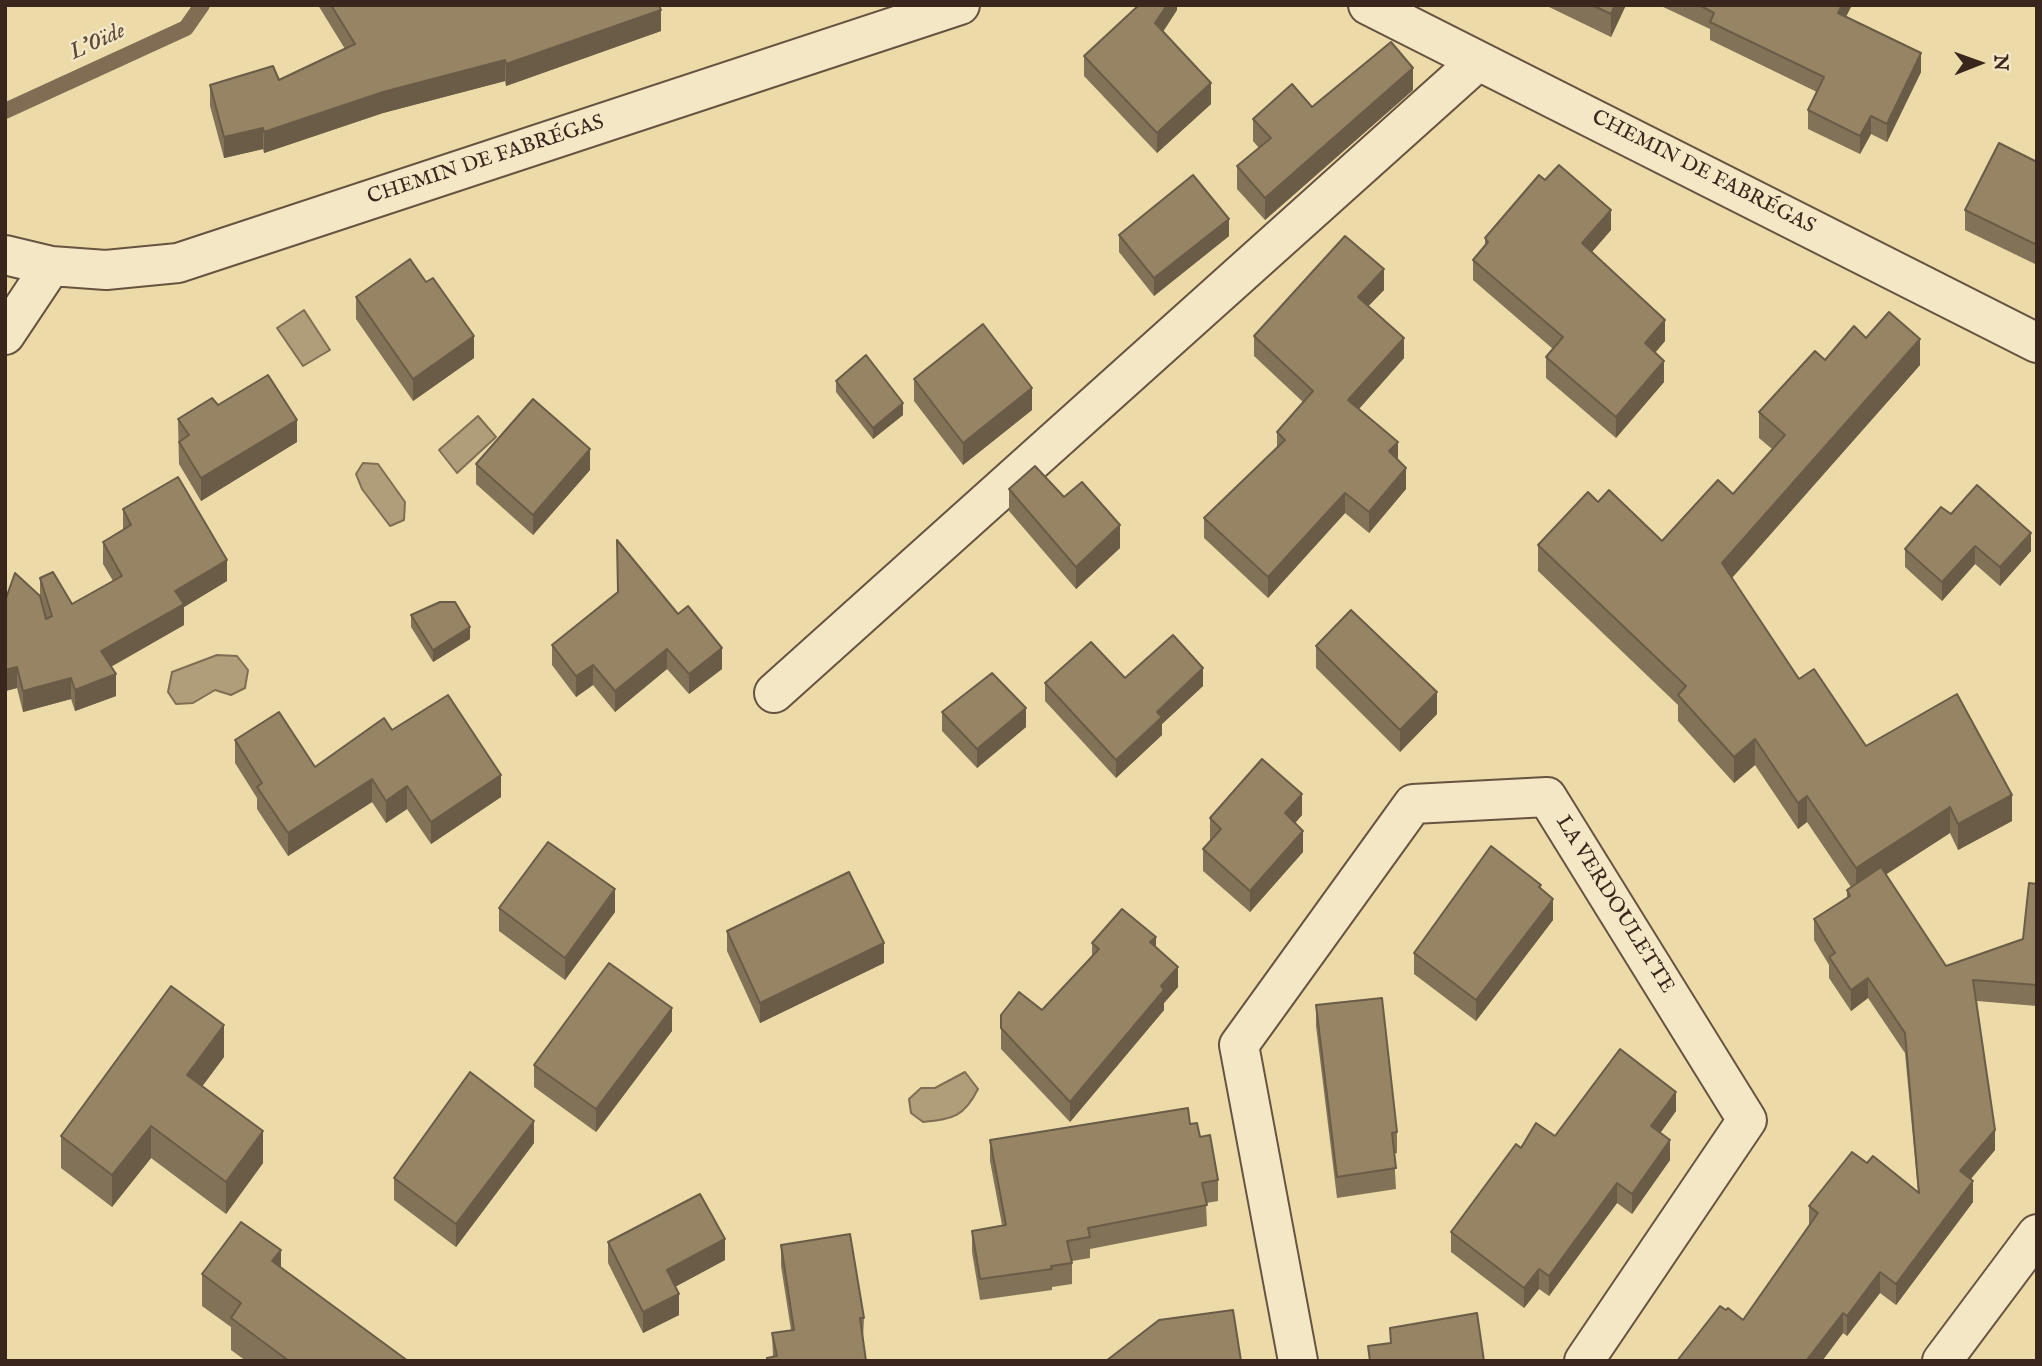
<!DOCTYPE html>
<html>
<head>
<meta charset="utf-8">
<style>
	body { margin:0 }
	#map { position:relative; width:2042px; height:1366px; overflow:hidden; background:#ecdaa8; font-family:"IM FELL English",serif }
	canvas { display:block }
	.frame { position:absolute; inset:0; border:7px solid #3b261d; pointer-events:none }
	.north { position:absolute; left:1944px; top:28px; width:70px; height:70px; -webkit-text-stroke:5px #f3e7c6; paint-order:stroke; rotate:89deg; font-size:19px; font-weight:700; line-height:28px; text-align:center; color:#3b261d }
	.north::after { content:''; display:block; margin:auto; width:24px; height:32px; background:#3b261d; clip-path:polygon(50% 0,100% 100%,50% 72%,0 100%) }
</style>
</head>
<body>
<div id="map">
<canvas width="2042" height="1366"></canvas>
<div class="frame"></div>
<div class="north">N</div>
</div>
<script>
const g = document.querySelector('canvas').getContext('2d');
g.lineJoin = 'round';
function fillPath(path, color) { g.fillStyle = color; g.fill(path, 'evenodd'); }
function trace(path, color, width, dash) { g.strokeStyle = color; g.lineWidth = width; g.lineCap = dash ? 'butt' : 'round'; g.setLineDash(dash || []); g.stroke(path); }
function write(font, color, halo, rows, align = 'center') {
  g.font = font + ' "IM FELL English",serif'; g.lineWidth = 5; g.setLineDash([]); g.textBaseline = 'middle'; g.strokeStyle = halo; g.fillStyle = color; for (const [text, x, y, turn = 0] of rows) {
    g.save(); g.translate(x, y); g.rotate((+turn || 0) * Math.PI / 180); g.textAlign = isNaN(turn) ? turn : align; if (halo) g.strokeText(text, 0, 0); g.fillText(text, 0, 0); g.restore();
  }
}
const water = new Path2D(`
	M304,310L330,350L303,366L277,328Z
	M478,416L496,437L457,473L439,450Z
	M363,463L378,464L405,502L404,520L390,526L362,489L356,474Z
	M217,655L237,656L248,670L245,688L231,695L215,690L193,703L176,704L168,692L172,672Z
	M965,1072L978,1089C964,1117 953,1119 923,1122L911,1113L909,1099L921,1088H935Z`);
const stream = new Path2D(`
	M5,111L186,28L202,5`);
const minor = new Path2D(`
	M1368,5L2037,343
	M5,255L51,266L106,270L178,263L960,5
	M5,335L51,266
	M774,693L1478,61
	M1298,1361L1239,1045L1413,804L1547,797L1747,1120L1584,1361
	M1942,1361L2037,1234`);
const wall = new Path2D(`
	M318,5H659L661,31L506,86L505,81L383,113L264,153L263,149L224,158L210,106V85L279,80L345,49Z
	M1177,5V10L1163,32L1211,104L1157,153L1084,76V56Z
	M1549,5H1626L1611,37L1549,7Z
	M1659,5H1852L1846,17L1921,72L1887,142L1871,134L1860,154L1808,129V110L1817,92L1710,40V29Z
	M1413,90L1265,220L1237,189V166L1259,148L1253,141V119L1312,107Z
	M2037,162V261L2035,264L1965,230V210Z
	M1545,180L1611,230L1592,252L1665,341L1655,353L1664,382L1616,438L1546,378V357L1553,349L1473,280V260L1485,246V238Z
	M1119,235L1229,236L1154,296L1119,252Z
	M426,282L474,358L413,401L356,319V297Z
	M1384,290L1368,306L1404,358L1359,409L1398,459L1406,489L1369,533L1345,513L1268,598L1204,538V518L1277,448V432L1303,402L1254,356V336Z
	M1866,338L1920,365L1732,578L1799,679L1866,746L2012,821L1958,850L1950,833L1886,874L1946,966L2023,939L2037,884V1006L1977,1001L1995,1150L1971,1179L1973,1202L1896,1305L1880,1293L1847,1336L1843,1333L1822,1361L1726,1310L1743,1320L1809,1225V1206L1867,1163L1918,1191L1905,1053L1868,998L1851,1011L1829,978V965L1814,940V919L1847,898V890L1851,887L1807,822L1798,829L1755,765L1734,783L1678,721V705L1538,571V545L1662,541L1733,494L1772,449L1759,438V412L1825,360Z
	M914,379L1032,410L963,465L914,401Z
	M836,381L903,415L873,439L836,392Z
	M218,405L297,442L201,501L179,464L178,419Z
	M476,464L590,470L533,535L476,484Z
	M1009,489L1064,497L1120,548L1076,589L1009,511Z
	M123,509L227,581L184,607V625L111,667L116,696L75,711L71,699L23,712L17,688L5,691L40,596V578L72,604L113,581L103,564V542L123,531Z
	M1951,514L2031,551L2000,586L1975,564L1942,601L1905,567V549Z
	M618,592L722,669L689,694L667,669L615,712L593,685L576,697L552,665V645Z
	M411,615L470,639L433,662L411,627Z
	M1316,646L1437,714L1400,752L1316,668Z
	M1125,678L1203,686L1162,724V735L1116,778L1045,701V683Z
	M942,712L1026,727L977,768L942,731Z
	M235,740L315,767L501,797L431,844L407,809L386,823L372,802L288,856L257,809V798L235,763Z
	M1302,815L1295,823L1303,852L1250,912L1203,871V849L1211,840H1210V818Z
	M1541,889L1553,920L1476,1021L1414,974V953Z
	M499,908L615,912L565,980L499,931Z
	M727,931L884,963L760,1023L727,951Z
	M1092,943L1156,947L1178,987L1164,1003V1010L1070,1122L1001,1049V1015L1042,1010L1092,957Z
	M1316,1005L1397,1132V1153L1394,1154L1396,1189L1337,1198L1316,1026Z
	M672,1031L596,1132L534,1087V1065Z
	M224,1057L202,1086L263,1163L226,1214L151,1158L112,1207L61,1168V1136Z
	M1676,1111L1660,1133L1670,1160L1632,1214L1617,1203L1549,1296L1539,1289L1524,1308L1451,1252V1232L1521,1148L1555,1136Z
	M1190,1124L1200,1137L1218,1180V1201L1206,1203L1207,1226L1090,1249V1258L1072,1261V1284L1052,1287V1290L980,1300L972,1252V1231L1002,1225L990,1161V1140Z
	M534,1143L456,1247L394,1200V1178Z
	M608,1242L725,1260L675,1287L679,1315L643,1333L608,1263Z
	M781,1245L864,1318L863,1339L866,1361H767V1358L773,1357L772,1333L791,1330L781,1266Z
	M281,1268L408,1361H246L231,1350V1327L202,1306V1274Z`);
const shadedWall = new Path2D(`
	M1167,5H1177V10L1155,43V23Z
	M1615,5H1626L1611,37V14Z
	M1842,5H1852L1838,31V13Z
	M661,10V31L506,86V64Z
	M1921,53V72L1887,142V124Z
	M505,60V81L383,113L264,153V132L383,92Z
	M1413,68V90L1265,220V198Z
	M1211,83V104L1157,153V133Z
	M1871,116V134L1860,154V136Z
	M263,128V149L224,158V137Z
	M1611,210V230L1582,263V243Z
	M1229,219V236L1154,296V278Z
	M2037,241V261L2035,264V244Z
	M1384,269V290L1358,317V297Z
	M1665,320V341L1645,364V343Z
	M474,336V358L413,401V379Z
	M1404,338V358L1348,421V400Z
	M1920,339V365L1722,589V563Z
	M1664,361V382L1616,438V417Z
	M1032,388V410L963,465V443Z
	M903,403V415L873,439V428Z
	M297,420V442L201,501V478Z
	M1398,442V463L1389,451Z
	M590,449V470L533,535V515Z
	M1406,468V489L1369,533V512Z
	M1345,493V513L1268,598V577Z
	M1120,525V548L1076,589V567Z
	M2031,533V551L2000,586V567Z
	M1975,546V564L1942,601V582Z
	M227,560V581L184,607V625L101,672V651L175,591Z
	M470,627V639L433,662V650Z
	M722,648V669L689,694V674Z
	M667,649V669L615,712V691Z
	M593,665V685L576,697V676Z
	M17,667V688L5,691V670Z
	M1203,668V686L1162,724V735L1116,778V760L1157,712Z
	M116,674V696L75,711V690Z
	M71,678V699L23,712V691Z
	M1437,692V714L1400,752V730Z
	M1026,708V727L977,768V749Z
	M1755,739V765L1734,783V757Z
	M501,775V797L431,844V822Z
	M372,779V802L288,856V833Z
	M407,786V809L386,823V801Z
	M1302,794V815L1285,835V813Z
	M2012,795V821L1958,850V824Z
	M1807,796V822L1798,829V803Z
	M1950,807V833L1856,894V868Z
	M1303,831V852L1250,912V891Z
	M615,889V912L565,980V958Z
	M1553,899V920L1476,1021V1000Z
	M1156,937V957L1150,942Z
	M884,943V963L760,1023V1003Z
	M1178,967V987L1164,1003V1010L1070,1122V1102L1161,986Z
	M1868,978V998L1851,1011V990Z
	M672,1008V1031L596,1132V1109Z
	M224,1025V1057L187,1107V1075Z
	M1676,1092V1111L1651,1146V1126Z
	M534,1121V1143L456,1247V1224Z
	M151,1126V1158L112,1207V1175Z
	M1995,1130V1150L1960,1191V1171Z
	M263,1131V1163L226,1214V1182Z
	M1670,1140V1160L1632,1214V1194Z
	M1973,1181V1202L1896,1305V1284Z
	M1617,1183V1203L1549,1296V1276Z
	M725,1239V1260L667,1291V1270Z
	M281,1250V1282L272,1261Z
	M1539,1269V1289L1524,1308V1288Z
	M1880,1272V1293L1847,1336V1316Z
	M679,1294V1315L643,1333V1312Z
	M1843,1313V1333L1822,1361H1806Z`);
const building = new Path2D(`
	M331,5H659L661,10L506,64L505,60L383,92L264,132L263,128L224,137L210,85L273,66L279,80L355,44Z
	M1139,5H1167L1155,23L1211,83L1157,133L1084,56Z
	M1592,5H1615L1611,14Z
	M1699,5H1842L1838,13L1921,53L1887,124L1871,116L1860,136L1808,110L1824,77L1710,22L1714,13Z
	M1391,42L1413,68L1265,198L1237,166L1271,138L1253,119L1292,84L1312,107Z
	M1999,143L2037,162V241L2035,244L1965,210Z
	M1559,165L1611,210L1582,243L1665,320L1645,343L1664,361L1616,417L1546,357L1563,337L1473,260L1488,242L1485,238L1539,175L1545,180Z
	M1193,175L1229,219L1154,278L1119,235Z
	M1345,236L1384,269L1358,297L1404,338L1348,400L1398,442L1389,451L1406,468L1369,512L1345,493L1268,577L1204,518L1285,440L1277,432L1313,391L1254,336Z
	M410,259L426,282L433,278L474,336L413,379L356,297Z
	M1889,312L1920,339L1722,563L1799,679L1814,669L1866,746L1957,694L2012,795L1958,824L1950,807L1856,868L1807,796L1798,803L1755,739L1734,757L1678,695L1686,686L1538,545L1588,492L1598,502L1609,490L1662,541L1718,480L1733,494L1785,435L1759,412L1815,351L1825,360L1854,326L1866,338Z
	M983,324L1032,388L963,443L914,379Z
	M866,355L903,403L873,428L836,381Z
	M268,375L297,420L201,478L179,442L189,435L178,419L212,398L218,405Z
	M533,399L590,449L533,515L476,464Z
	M1035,466L1064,497L1082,482L1120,525L1076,567L1009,489Z
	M178,477L227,560L175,591L184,604L101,651L116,674L75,690L71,678L23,691L17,667L5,670V601L15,573L40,596L46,619L52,616L40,578L53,572L72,604L122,576L103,542L131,525L123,509Z
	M1977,485L2031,533L2000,567L1975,546L1942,582L1905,549L1941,507L1951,514Z
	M617,540L678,614L688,606L722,648L689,674L667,649L615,691L593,665L576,676L552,645L618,592Z
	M440,602H455L470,627L433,650L411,615Z
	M1351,610L1437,692L1400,730L1316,646Z
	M1173,635L1203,668L1157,712L1162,717L1116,760L1045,683L1091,642L1125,678Z
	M992,673L1026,708L977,749L942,712Z
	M448,695L501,775L431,822L407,786L386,801L372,779L288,833L257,787L262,783L235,740L279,712L315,767L384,718L392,730Z
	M1262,759L1302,794L1285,813L1303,831L1250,891L1203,849L1221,829L1210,818Z
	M548,842L615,889L565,958L499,908Z
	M1491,846L1541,885L1539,887L1553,899L1476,1000L1414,953Z
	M1881,867L1946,966L2023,939L2029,883L2037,884V985L1973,980L1995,1130L1960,1171L1973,1181L1896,1284L1880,1272L1847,1316L1843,1313L1806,1361H1677L1720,1306L1726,1310L1728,1308L1743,1320L1818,1213L1809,1206L1852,1152L1867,1163L1873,1156L1919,1193L1905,1033L1868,978L1851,990L1829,957L1835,953L1814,919L1850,896L1847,890Z
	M849,872L884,943L760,1003L727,931Z
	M1122,909L1156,937L1150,942L1178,967L1161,986L1164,990L1070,1102L1001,1028V1015L1019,992L1042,1010L1099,949L1092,943Z
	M609,963L672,1008L596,1109L534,1065Z
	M171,986L224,1025L187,1075L263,1131L226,1182L151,1126L112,1175L61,1136Z
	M1382,998L1397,1132L1392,1133L1396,1168L1337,1177L1316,1005Z
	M1620,1049L1676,1092L1651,1126L1670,1140L1632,1194L1617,1183L1549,1276L1539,1269L1524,1288L1451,1232L1516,1144L1521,1148L1536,1123L1555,1136Z
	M470,1072L534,1121L456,1224L394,1178Z
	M1188,1108L1190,1124L1197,1123L1200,1137L1210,1135L1218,1180L1202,1183L1207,1205L1088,1228L1090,1237L1067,1241L1072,1263L1051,1266L1052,1269L980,1279L972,1231L1006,1225L990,1140Z
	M700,1194L725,1239L667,1270L679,1294L643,1312L608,1242Z
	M241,1222L281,1250L272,1261L408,1361H289L231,1318L241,1303L202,1274Z
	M850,1234L864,1318H860L866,1361H767V1358L777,1356L772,1333L794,1330L781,1245Z
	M1233,1310L1241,1361H1106L1159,1320Z
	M1477,1313L1484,1361H1370L1368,1346L1391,1343L1390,1328Z`);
const streetNames = [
	["CHEMIN DE FABRÉGAS",486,161,-18],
	["CHEMIN DE FABRÉGAS",1703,173,27],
	["LA VERDOULETTE",1614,905,58]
];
const waterNames = [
	["L'Oïde",98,43,-25]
];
fillPath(water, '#b09d79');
trace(water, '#816d54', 2);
trace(stream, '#816d54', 16);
trace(minor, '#675340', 42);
trace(minor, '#f3e7c6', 38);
fillPath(wall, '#827257');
fillPath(shadedWall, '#6a5c47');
fillPath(building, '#978465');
trace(building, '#6a5c47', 2);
write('21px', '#3b261d', '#f3e7c6', streetNames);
write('italic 23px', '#5e4a39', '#f3e7c6', waterNames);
</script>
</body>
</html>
